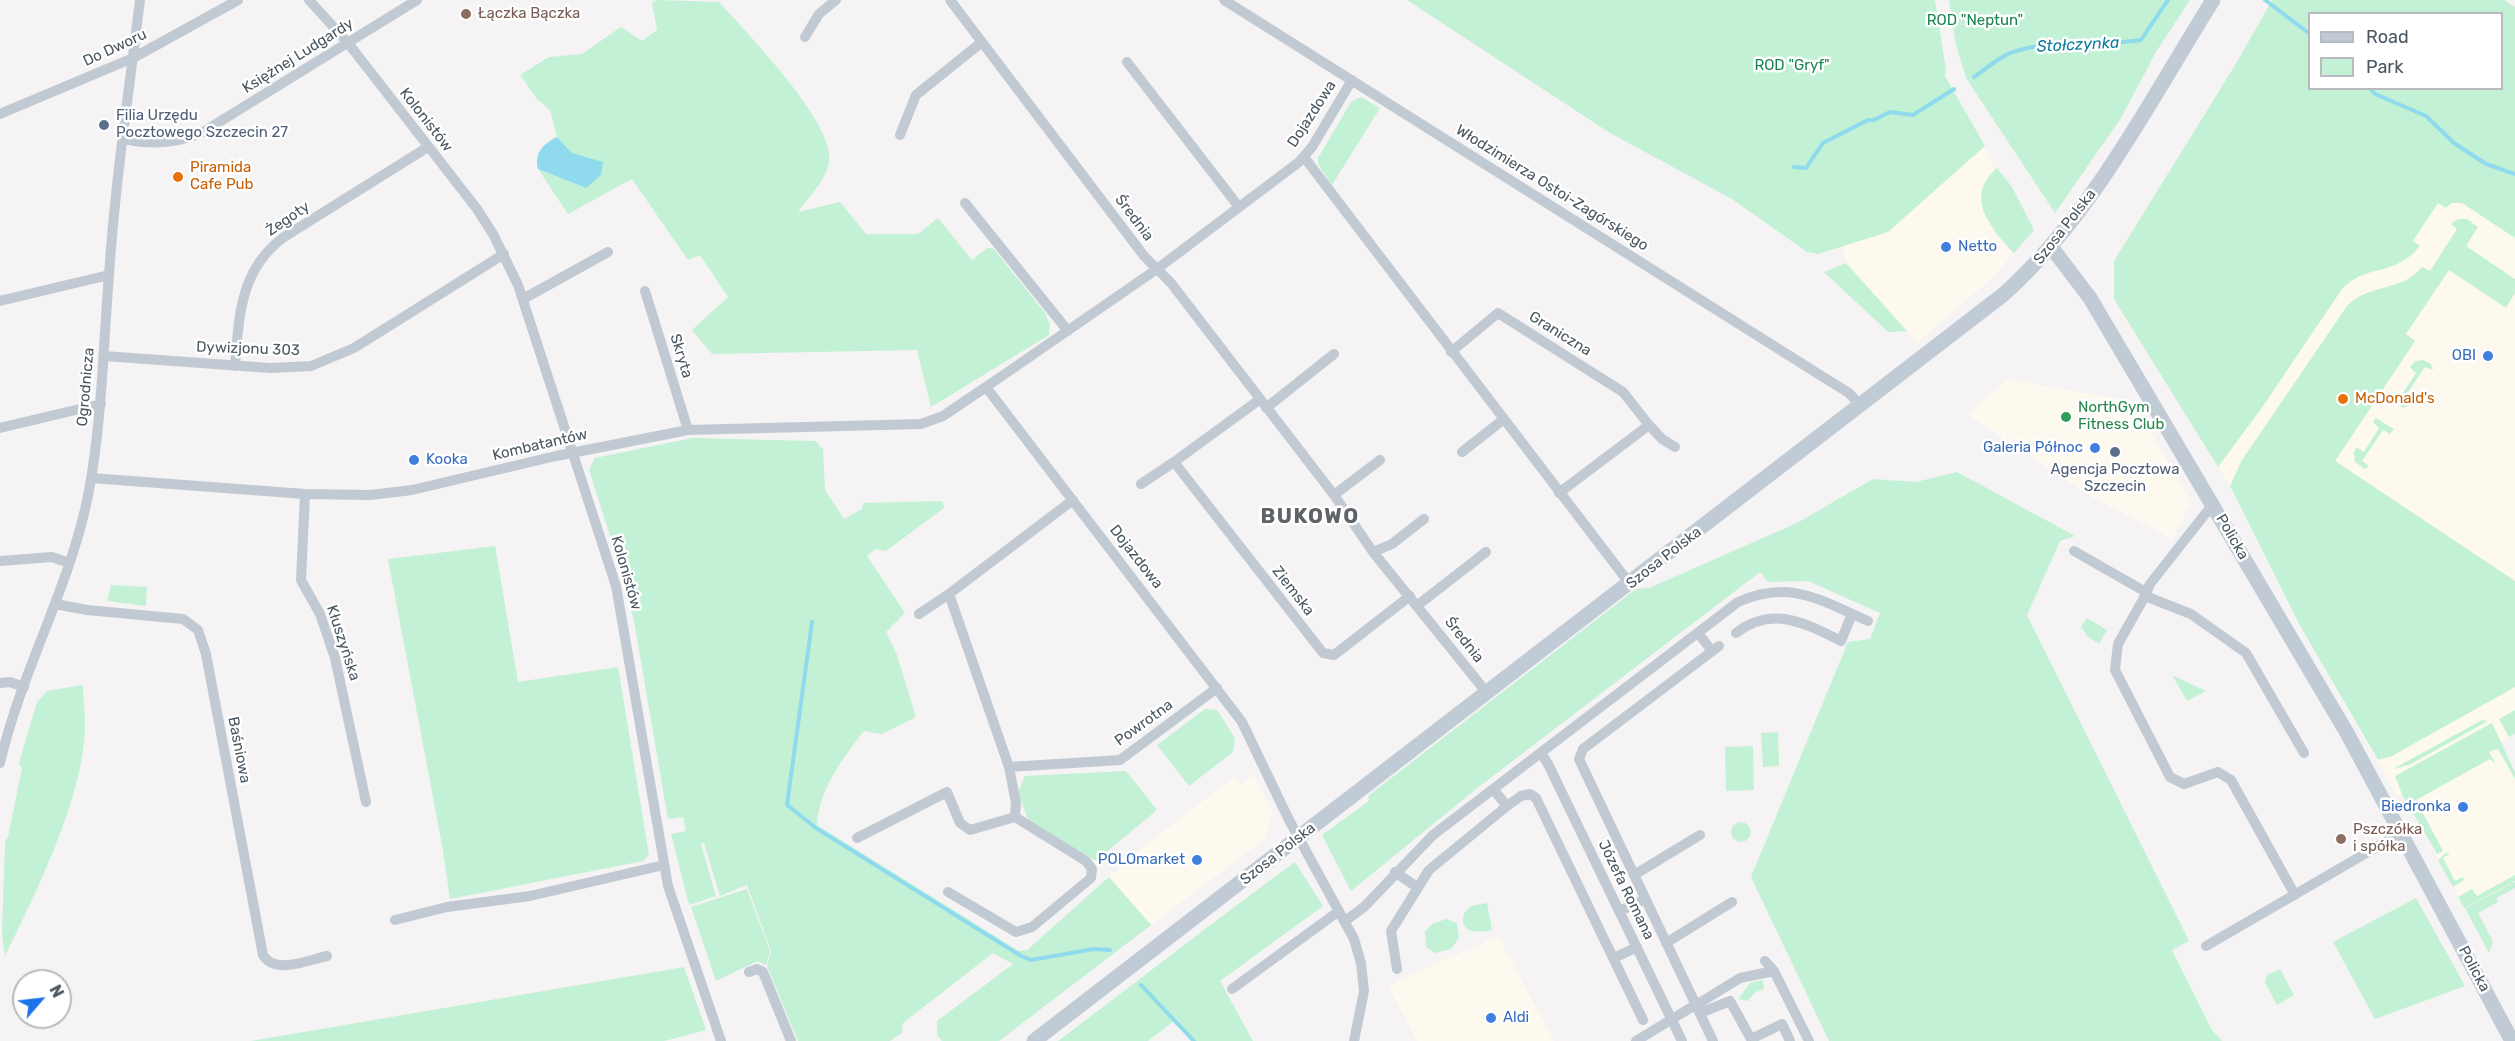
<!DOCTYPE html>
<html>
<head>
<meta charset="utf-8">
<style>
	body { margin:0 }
	#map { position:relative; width:2515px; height:1041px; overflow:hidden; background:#f5f3f3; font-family:Rubik,sans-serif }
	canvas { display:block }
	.legend { position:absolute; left:2308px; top:12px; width:195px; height:78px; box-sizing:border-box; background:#fff; border:2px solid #b7bbc0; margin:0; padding:8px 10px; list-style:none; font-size:18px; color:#4a5661 }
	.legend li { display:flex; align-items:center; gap:12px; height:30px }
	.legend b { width:30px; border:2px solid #b7bbc0 }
	.north { position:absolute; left:12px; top:969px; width:60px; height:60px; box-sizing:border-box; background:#fff; border:2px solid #b7bbc0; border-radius:50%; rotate:62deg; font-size:16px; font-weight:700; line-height:24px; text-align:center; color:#4a5661 }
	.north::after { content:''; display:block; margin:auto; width:21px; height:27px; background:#1a73e8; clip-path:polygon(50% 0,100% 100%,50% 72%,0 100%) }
</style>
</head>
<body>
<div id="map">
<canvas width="2515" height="1041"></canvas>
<ul class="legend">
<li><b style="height:8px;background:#c1cbd6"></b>Road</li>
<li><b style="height:16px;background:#c3f1d5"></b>Park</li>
</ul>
<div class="north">N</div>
</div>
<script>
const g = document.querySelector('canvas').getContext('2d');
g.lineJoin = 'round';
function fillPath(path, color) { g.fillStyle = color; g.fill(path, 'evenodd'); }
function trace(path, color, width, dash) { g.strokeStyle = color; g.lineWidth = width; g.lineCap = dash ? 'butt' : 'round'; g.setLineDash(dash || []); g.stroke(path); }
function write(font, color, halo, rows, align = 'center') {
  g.font = font + ' Rubik,sans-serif'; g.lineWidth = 5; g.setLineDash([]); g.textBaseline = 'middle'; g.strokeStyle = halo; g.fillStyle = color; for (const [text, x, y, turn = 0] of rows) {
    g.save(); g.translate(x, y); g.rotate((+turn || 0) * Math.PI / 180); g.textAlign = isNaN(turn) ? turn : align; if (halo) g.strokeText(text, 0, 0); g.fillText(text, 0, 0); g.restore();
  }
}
const commercial = new Path2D(`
	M1985,146L2012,211L1992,231L2013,254L1993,277L1917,343L1846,263L1844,246L1888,231Z
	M2412,165L2515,233V734L2500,742L2515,772V881L2464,908L2418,821L2402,794L2397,796L2299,624L2230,486L2206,448Z
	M2007,379L2134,402L2191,503L2172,539L2092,497L1968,415Z
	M1254,775L1272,811L1266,838L1151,925L1109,877L1147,844L1234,777L1241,785Z
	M1498,936L1554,1041H1417L1388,986Z`);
const green = new Path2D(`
	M657,0L719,2C744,30 837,125 829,162C825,182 809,196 798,212L840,202L866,234H918L938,218L972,260L987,248H993L1045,313L1050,325L1049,335L931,407L917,350L712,354L692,330L728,297L700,255L688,260L632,179L568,214L538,169L586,188L572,153L557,137L550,110L537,99L520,75L549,57L582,54L621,27L642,41L657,30L652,3Z
	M1407,0H1935L1946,70L1945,76L1985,146L1888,232L1818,254L1807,252L1732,199L1610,133Z
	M1949,0H2190L2156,52L2121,118L2055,213L1966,78L1956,45Z
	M2272,0H2504L2515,7V238L2462,203H2452L2446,208L2438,203L2413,241L2420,246C2392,279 2368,262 2342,289L2261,409L2218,467L2114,299V261L2237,62ZM2310,14H2502V88H2310Z
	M1361,97L1380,108L1332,185L1318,164V158L1351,102Z
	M1997,168L2012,187L2034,230L2014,253C1991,228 1963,197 1997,168Z
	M2458,219H2467L2478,227L2466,246L2515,279V293L2506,308L2449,270L2406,334L2415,341L2335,461L2515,581V687L2392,756L2378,760L2299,624L2230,486L2242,460L2347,306C2369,283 2402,292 2422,267L2430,271L2457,229L2451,224Z
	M1846,263L1907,331L1888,332L1824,272Z
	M2423,360L2431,364L2433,370L2425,367L2404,398L2410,405L2403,408L2392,400L2391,396L2394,392L2401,396L2416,373L2410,367L2415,361Z
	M2376,418L2394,429L2390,434L2383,430L2362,461L2369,466L2365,469L2355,462L2354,453L2356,447L2364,452L2379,428L2373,422Z
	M692,438L815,441L823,449L825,490L844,519L862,509L863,503L942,501L944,508L886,551L875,549L867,556L905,613L886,632L897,655L916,717L882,734L864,731C843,758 819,789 817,825L1019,951L1027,950L1109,877L1151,925L999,1041H942L937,1035V1021L1013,964L993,953L903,1023L902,1033L890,1041H798L767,966L771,951L747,885L720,896L704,843L701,844L716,896L689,905L671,834L686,831L683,817L668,819L634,621L619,564L589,470L595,458Z
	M1957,472L2075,536L2060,541L2027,615L2189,941L2172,950L2212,1030L2222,1041H1829L1751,877L1848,642L1870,639L1880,613L1808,581L1768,582L1760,572L1476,789L1351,891L1322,835L1369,801L1368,796L1636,589L1649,588L1797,523L1873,479L1916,482Z
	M495,546L518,682L618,667L649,855L643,861L450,899L442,845L388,559Z
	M111,585L147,587L146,606L107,601Z
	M2087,618L2107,630L2099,644L2088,637L2081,627Z
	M2172,675L2206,691L2187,701Z
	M83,685C83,698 85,712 85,726C84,796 36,893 5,956L2,934L5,842L8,837L22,768L19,763L37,702L47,691Z
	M1205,709L1217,710L1235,738L1233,752L1189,786L1157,745Z
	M2515,710V734L2509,737L2499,719Z
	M2482,720L2488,721L2409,765L2393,769Z
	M2492,723L2515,772V779L2498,749L2489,752L2496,764L2490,759L2416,800L2443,851L2437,854L2402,794L2395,776Z
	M1778,732L1779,766L1763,767L1761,733Z
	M1753,746L1754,790L1726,791L1725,747Z
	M1126,771L1157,810L1096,861L1028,820L1018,792L1025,776Z
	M1731 832a10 10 0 1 1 20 0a10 10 0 1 1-20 0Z
	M2446,853L2450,854L2443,858L2455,881L2463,877L2464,880L2453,887L2438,860Z
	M1295,862L1323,906L1220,981L1253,1041H1191L1174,1021L1148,1041H1058C1137,982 1215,920 1295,862Z
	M2515,875V881L2464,908L2458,897L2472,889L2477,896Z
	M2515,882V888L2496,898L2498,902L2478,913L2493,942L2489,953L2465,908Z
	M747,889L770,951L766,965L758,961L716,981L691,907Z
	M2416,898L2465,986L2375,1019L2333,942Z
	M1487,903L1492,930C1477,933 1459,934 1464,913L1471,906Z
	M1446,919L1457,923L1459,938L1451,949L1435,953L1426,947L1425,932L1432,924Z
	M684,967L706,1030L664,1041H251Z
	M2280,969L2294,995L2277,1005L2265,983L2267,975Z
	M1763,980L1764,989L1754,993L1748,1001L1738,999L1750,983Z`);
const water = new Path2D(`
	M557,137L572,153L603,162L601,175L586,188L538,169C534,153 543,144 557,137Z`);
const stream = new Path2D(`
	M2265,0L2310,34
	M1974,77C1986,69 2000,56 2013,52C2056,38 2098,47 2141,40L2168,0
	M2370,88L2375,94L2426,116L2454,143L2486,164L2515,174
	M1794,167L1806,168L1823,143L1868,120H1874L1890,112L1913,115L1954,89
	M812,622L787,805L816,828L1021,956L1031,960L1094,949L1110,950
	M1141,985L1194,1041`);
const street = new Path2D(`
	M309,0L348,43L477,209L493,234L518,285L616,586L668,886L721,1041
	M950,0L1144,256L1171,283L1334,495L1373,552L1487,693
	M1224,0L1820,375L1849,393L1861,406
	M805,37L819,14L836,0
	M1127,62L1239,207
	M1352,80L1312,147L1299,162L1157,269L986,387L1242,722L1289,820L1354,939L1361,963L1364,991L1354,1041
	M0,114L133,58L238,0
	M900,135L916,95L982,42
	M124,139C152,145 177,144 203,132L417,0
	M1304,157L1630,584
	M965,203L1068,331
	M645,291L688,430
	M523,299L608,252
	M0,301L109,275
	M1451,352L1498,313L1623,392L1649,425L1559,493
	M104,356L270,368L311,366L354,348L504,254
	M235,366C239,316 240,269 284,237L428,147
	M1259,400L1174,462L1323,653L1334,655L1410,596
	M1266,408L1334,354
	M1649,425L1662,439L1675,447
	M0,428L101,404
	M1462,452L1504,419
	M91,478L305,494L370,495L412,490L556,456L688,430L921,424L943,416L986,387
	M1141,484L1174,462
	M305,494L301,580L320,614L335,658L366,802
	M1334,495L1380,460
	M1073,500L949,594L1009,767L1120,760L1217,688
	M2213,504L2150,584L2145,596L2191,614L2246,653L2304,753
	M2074,551L2144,591L2145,596L2118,644L2115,670L2170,777L2184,784L2218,772L2231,780L2295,895
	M1373,552L1392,544L1424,519
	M0,561L52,557L69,563
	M55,604L87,610L183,619L198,630L206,654L263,955C275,975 308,960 327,956
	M1418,605L1486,552
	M919,614L949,594
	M1698,633L1712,651
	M1736,633C1772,605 1805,623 1841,641L1852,614
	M0,683L10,682L24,687
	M1541,753L1548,764L1682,1041
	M0,763C21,672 69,589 88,496C102,423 103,349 109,275C115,183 129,91 140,0
	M1493,789L1507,806L1521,796L1530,794L1536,798L1643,1020
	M857,838L947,792L960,823L970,830L1015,817L1016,803L1009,767
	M1395,872L1417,887
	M1634,875L1700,835
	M948,892L1016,932L1032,927L1091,878L1092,869L1086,861L1015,817
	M1620,911L1645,899
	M395,920L447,907L530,896L664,865
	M1345,921L1364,907L1433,835L1738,602C1790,579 1820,600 1868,621
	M1666,943L1732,902
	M2206,946L2401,833
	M1614,958L1637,947
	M1765,961L1774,971L1809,1041
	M1397,969L1391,931L1429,870L1507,806
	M749,972L757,969L763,972L791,1041
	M1232,989L1339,911
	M1701,1002L1740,978L1774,971
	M1705,1011L1730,1001L1751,1039L1782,1024L1790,1041
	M1636,1041L1700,1002
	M1713,1041L1579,759L1583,749L1719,646`);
const secondary = new Path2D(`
	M2052,248L2090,298L2347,733L2512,1041
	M1034,1041L2004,294C2094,213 2149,102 2213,0`);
const markers = [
	[466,14,6,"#8d6e63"],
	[104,125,6,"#5c6f8a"],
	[178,177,6,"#e8710a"],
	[1946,247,6,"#3f7fe0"],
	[2488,356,6,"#3f7fe0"],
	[2343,399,6,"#e8710a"],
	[2066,417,6,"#2e9e5b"],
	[2095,448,6,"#3f7fe0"],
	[2115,452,6,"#5c6f8a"],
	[414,460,6,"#3f7fe0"],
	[2463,807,6,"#3f7fe0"],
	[2341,839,6,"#8d6e63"],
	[1197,860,6,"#3f7fe0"],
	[1491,1018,6,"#3f7fe0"]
];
const educationNames = [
	["Łączka Bączka",478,14],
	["Pszczółka",2353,830],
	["i spółka",2353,847]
];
const parkNames = [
	["ROD \"Neptun\"",1975,21],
	["ROD \"Gryf\"",1792,66]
];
const streetNames = [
	["Do Dworu",115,48,-25],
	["Księżnej Ludgardy",298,56,-32],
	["Dojazdowa",1312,114,-57],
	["Kolonistów",426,120,52],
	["Włodzimierza Ostoi-Zagórskiego",1552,188,32],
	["Średnia",1134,218,53],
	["Żegoty",288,219,-34],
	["Szosa Polska",2065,227,-52],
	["Graniczna",1560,334,32],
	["Dywizjonu 303",248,349,2],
	["Skryta",681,356,73],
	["Ogrodnicza",86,387,-85],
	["Kombatantów",540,445,-13],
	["Policka",2232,537,60],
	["Dojazdowa",1136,557,52],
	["Szosa Polska",1664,558,-38],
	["Kolonistów",626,573,74],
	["Ziemska",1293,591,52],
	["Średnia",1464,640,52],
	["Kłuszyńska",343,643,72],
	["Powrotna",1144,723,-36],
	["Baśniowa",239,750,79],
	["Szosa Polska",1278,854,-38],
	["Józefa Romana",1626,890,64],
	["Policka",2474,969,62]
];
const serviceNames = [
	["Filia Urzędu",116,116],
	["Pocztowego Szczecin 27",116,133],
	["Agencja Pocztowa",2115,470,"center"],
	["Szczecin",2115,487,"center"]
];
const foodNames = [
	["Piramida",190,168],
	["Cafe Pub",190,185],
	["McDonald's",2355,399]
];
const shopNames = [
	["Netto",1958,247,"left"],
	["OBI",2476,356],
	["Galeria Północ",2083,448],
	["Kooka",426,460,"left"],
	["Biedronka",2451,807],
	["POLOmarket",1185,860],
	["Aldi",1503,1018,"left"]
];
const leisureNames = [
	["NorthGym",2078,408],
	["Fitness Club",2078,425]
];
const waterNames = [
	["Stołczynka",2078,45,-3]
];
const districtNames = [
	["BUKOWO",1310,517]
];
fillPath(commercial, '#fdf9ef');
fillPath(green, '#c3f1d5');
fillPath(water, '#90daee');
trace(stream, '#90daee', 4);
trace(street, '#c1cad2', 10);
trace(secondary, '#c1cbd6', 15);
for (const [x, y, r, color] of markers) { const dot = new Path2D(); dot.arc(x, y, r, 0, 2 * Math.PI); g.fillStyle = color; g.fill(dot); trace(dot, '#fff', 2); }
write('15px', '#785e54', '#fff', educationNames, 'left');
write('15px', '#17864f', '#fff', parkNames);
write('15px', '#4a5661', '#fff', streetNames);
write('15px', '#4e5e75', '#fff', serviceNames, 'left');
write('15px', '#c56008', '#fff', foodNames, 'left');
write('15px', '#366cbe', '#fff', shopNames, 'right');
write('15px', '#27864d', '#fff', leisureNames, 'left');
write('italic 16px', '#0c7c9b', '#fff', waterNames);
g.letterSpacing = '1.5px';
write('bold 21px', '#5f6368', '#fff', districtNames);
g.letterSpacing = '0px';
</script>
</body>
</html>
